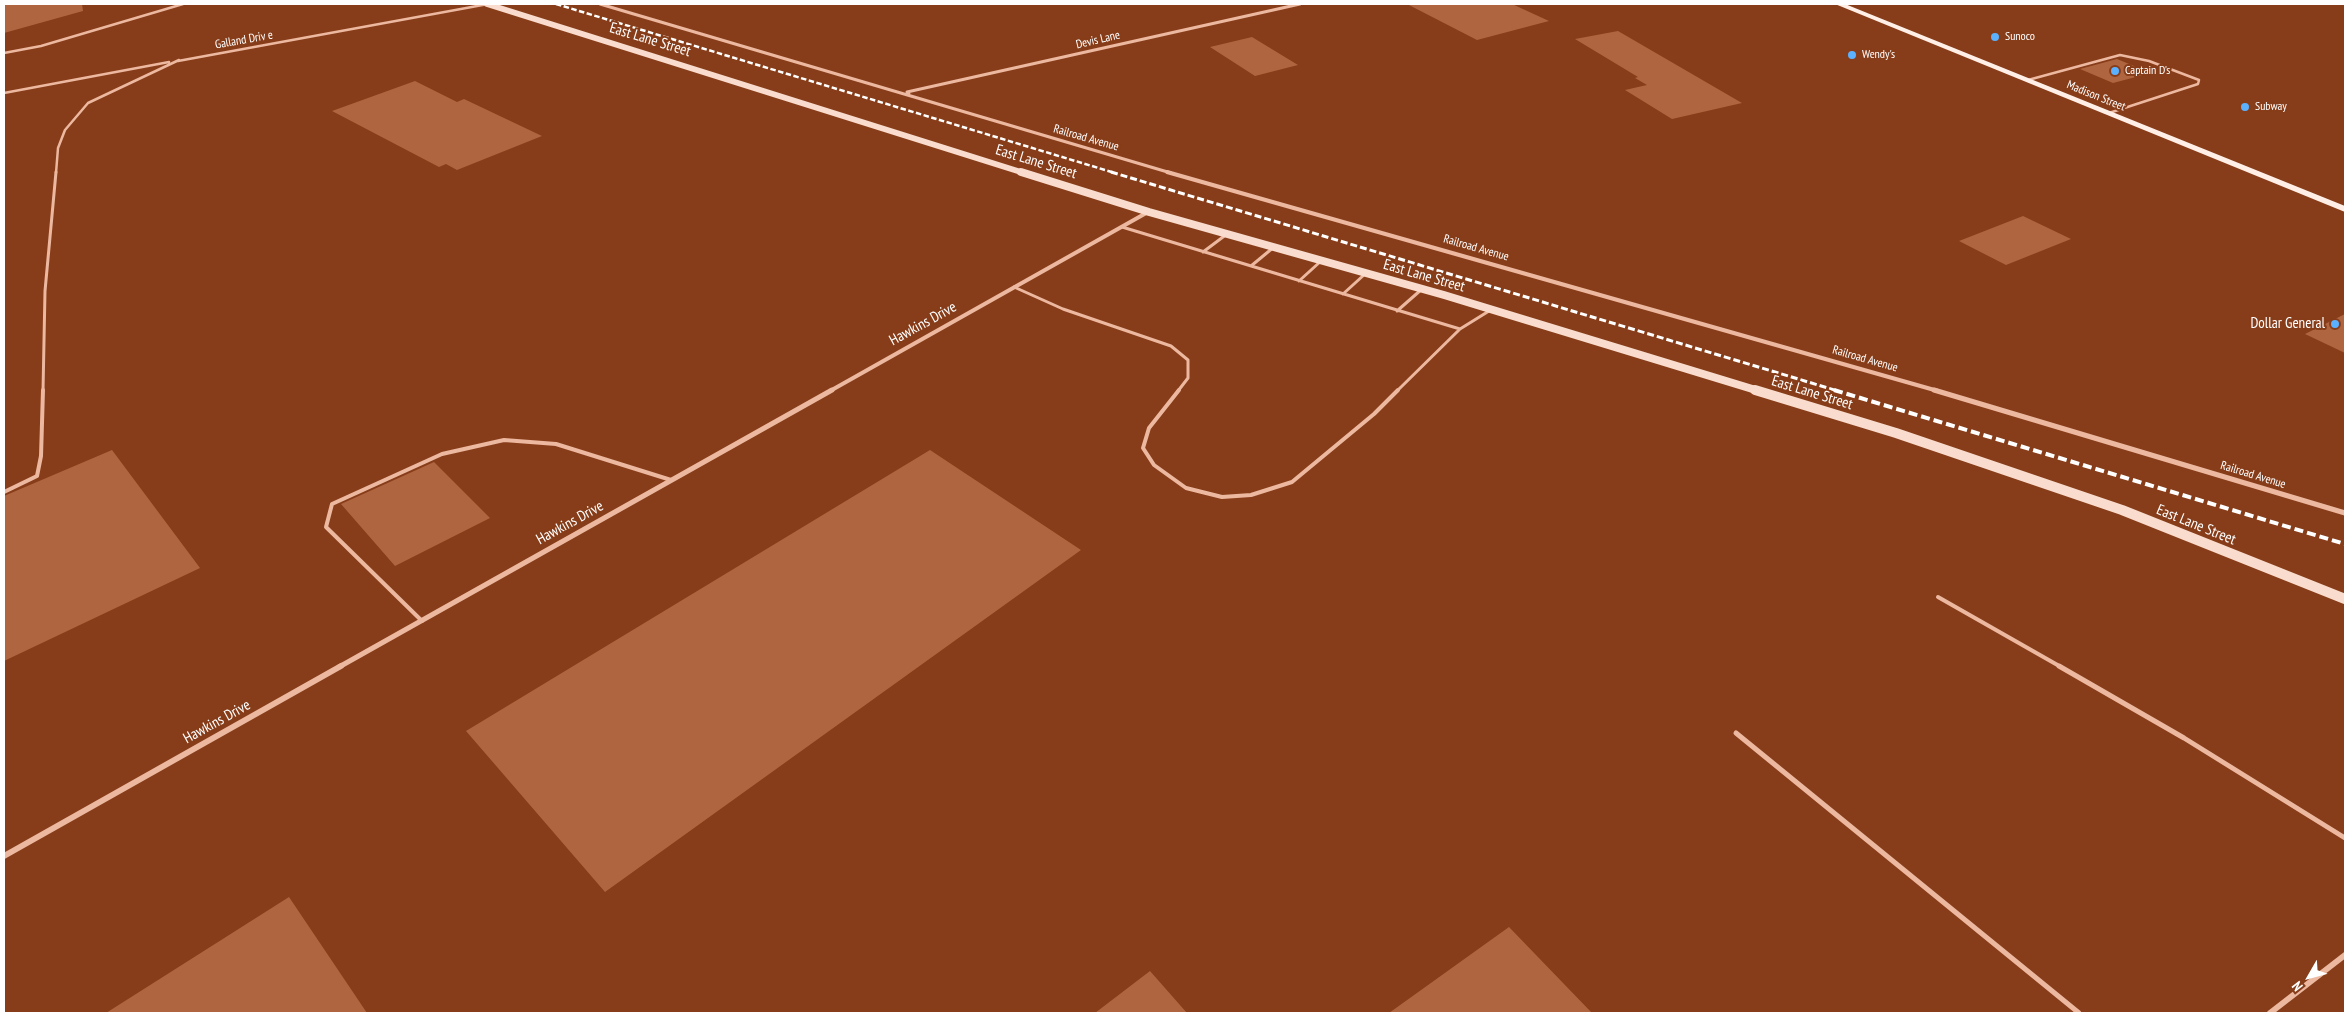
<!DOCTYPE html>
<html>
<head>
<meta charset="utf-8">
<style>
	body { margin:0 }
	#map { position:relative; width:2349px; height:1017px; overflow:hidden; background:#873d19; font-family:"PT Sans Narrow",sans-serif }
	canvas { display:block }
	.frame { position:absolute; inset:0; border:5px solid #fff; pointer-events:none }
	.north { position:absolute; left:2284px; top:952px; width:50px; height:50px; -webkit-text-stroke:4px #873d19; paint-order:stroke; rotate:232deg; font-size:14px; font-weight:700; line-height:20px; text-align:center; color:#fff }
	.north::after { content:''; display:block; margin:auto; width:18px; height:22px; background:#fff; clip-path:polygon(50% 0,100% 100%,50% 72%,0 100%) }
</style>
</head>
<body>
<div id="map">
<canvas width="2349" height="1017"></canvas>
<div class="frame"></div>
<div class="north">N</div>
</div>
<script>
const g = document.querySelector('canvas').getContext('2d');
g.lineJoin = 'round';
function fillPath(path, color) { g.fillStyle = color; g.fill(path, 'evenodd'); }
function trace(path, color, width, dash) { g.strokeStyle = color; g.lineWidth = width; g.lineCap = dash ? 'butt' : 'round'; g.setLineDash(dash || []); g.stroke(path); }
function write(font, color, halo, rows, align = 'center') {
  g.font = font + ' "PT Sans Narrow",sans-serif'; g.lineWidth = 4; g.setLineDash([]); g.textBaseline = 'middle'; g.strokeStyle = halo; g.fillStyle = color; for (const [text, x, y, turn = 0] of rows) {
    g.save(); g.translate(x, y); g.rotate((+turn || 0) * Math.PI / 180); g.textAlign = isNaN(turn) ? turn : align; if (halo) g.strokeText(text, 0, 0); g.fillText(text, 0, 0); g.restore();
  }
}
const building = new Path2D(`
	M4,4H82L83,11L4,33Z
	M1407,4H1512L1549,21L1477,40Z
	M1618,31L1742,103L1672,119L1625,90L1647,85L1635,78L1638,77L1575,39Z
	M1252,37L1298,65L1255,76L1210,47Z
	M2117,59L2151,73L2113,83L2080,69Z
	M415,81L457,102L464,99L542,136L457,170L446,164L439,167L332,111Z
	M2023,216L2071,239L2006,265L1959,241Z
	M2345,314V353L2305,334Z
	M112,450L200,568L4,661V496Z
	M930,450L1081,550L605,892L466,731Z
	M434,462L490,518L395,566L341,504Z
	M289,897L367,1013H106Z
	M1509,927L1592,1013H1389Z
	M1150,971L1187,1013H1095Z`);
const laneFar3 = new Path2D(`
	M4,53L41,46L183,4
	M178,61L488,4
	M2028,80L2120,55L2149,61L2199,80L2198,84L2109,113
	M4,93L169,62
	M56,173L58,148L65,130L88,103L179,60`);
const laneFar2 = new Path2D(`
	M1122,227L1460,329
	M1203,252L1227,234
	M1251,266L1274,247
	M1299,281L1321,261
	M1014,287L1063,309L1171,346L1188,360V378L1178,391
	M1343,294L1365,274
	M1397,311L1422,289
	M43,391L45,291L56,172
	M1397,391L1460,329L1489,311`);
const laneFar1 = new Path2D(`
	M1179,390L1149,428L1143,448L1154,465L1186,488L1222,497L1251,495L1292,482L1374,414L1398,390
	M4,492L37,476L41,456L43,390
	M1938,597L2061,667
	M422,621L326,527L332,504L442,454L504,440L556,444L671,480`);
const lane = new Path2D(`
	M2059,666L2184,738L2345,838
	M1736,733L2079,1013`);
const streetFar3 = new Path2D(`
	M600,4L1171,173
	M909,93L907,92L1300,4`);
const streetFar2 = new Path2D(`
	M1167,172L1938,391
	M830,391L1148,212`);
const streetFar1 = new Path2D(`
	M1934,390L2345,513
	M339,667L832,390`);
const street = new Path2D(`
	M4,856L341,666
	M2270,1013L2345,955`);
const secondaryFar2 = new Path2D(`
	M487,4L1024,173`);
const secondaryFar1 = new Path2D(`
	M1021,172L1149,212L1444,295L1759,391`);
const secondary = new Path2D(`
	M1755,390L1896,433L2122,510L2345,599`);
const primary = new Path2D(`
	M1835,4H1845L2345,206V212Z`);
const railFar2 = new Path2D(`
	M556,4L1115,173`);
const railFar1 = new Path2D(`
	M1111,172L1838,391`);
const rail = new Path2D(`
	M1834,390L2345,544`);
const markers = [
	[1995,37,5,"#5cb1ff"],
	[1852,55,5,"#5cb1ff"],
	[2115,71,5,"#5cb1ff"],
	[2245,107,5,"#5cb1ff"],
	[2335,324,5,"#5cb1ff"]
];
const farPoinames = [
	["Sunoco",2005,37],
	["Wendy's",1862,55],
	["Captain D's",2125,71],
	["Subway",2255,107]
];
const farStreetnames = [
	["Galland Driv e",244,40,-10],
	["Devis Lane",1098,40,-13],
	["Madison Street",2096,96,22],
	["Railroad Avenue",1086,138,16],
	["Railroad Avenue",1476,248,16],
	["Railroad Avenue",1865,359,16],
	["Railroad Avenue",2253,475,17]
];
const streetNames = [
	["East Lane Street",650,40,17],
	["East Lane Street",1036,162,17],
	["East Lane Street",1424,276,16],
	["Hawkins Drive",923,324,-29],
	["East Lane Street",1812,393,17],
	["Hawkins Drive",570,523,-29],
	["East Lane Street",2196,525,22],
	["Hawkins Drive",217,722,-29]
];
const poiNames = [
	["Dollar General",2325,324]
];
fillPath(building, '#b06541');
trace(laneFar3, '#edb8a0', 2.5);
trace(laneFar2, '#edb8a0', 3);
trace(laneFar1, '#edb8a0', 4);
trace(lane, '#edb8a0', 5);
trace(streetFar3, '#edb8a0', 3);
trace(streetFar2, '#edb8a0', 4);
trace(streetFar1, '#edb8a0', 5);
trace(street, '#edb8a0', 6);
trace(secondaryFar2, '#f9dccd', 6);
trace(secondaryFar1, '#f9dccd', 8);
trace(secondary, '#f9dccd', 10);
fillPath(primary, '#ffefe6');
trace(railFar2, '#fff', 2.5, [5.5, 2.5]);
trace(railFar1, '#fff', 3, [7, 3]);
trace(rail, '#fff', 4, [9, 4]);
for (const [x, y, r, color] of markers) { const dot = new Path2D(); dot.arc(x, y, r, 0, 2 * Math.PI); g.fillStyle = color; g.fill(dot); trace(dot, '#873d19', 2); }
write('12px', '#fff', '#873d19', farPoinames, 'left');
write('12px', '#fff', '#873d19', farStreetnames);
write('15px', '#fff', '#873d19', streetNames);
write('15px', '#fff', '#873d19', poiNames, 'right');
</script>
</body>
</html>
